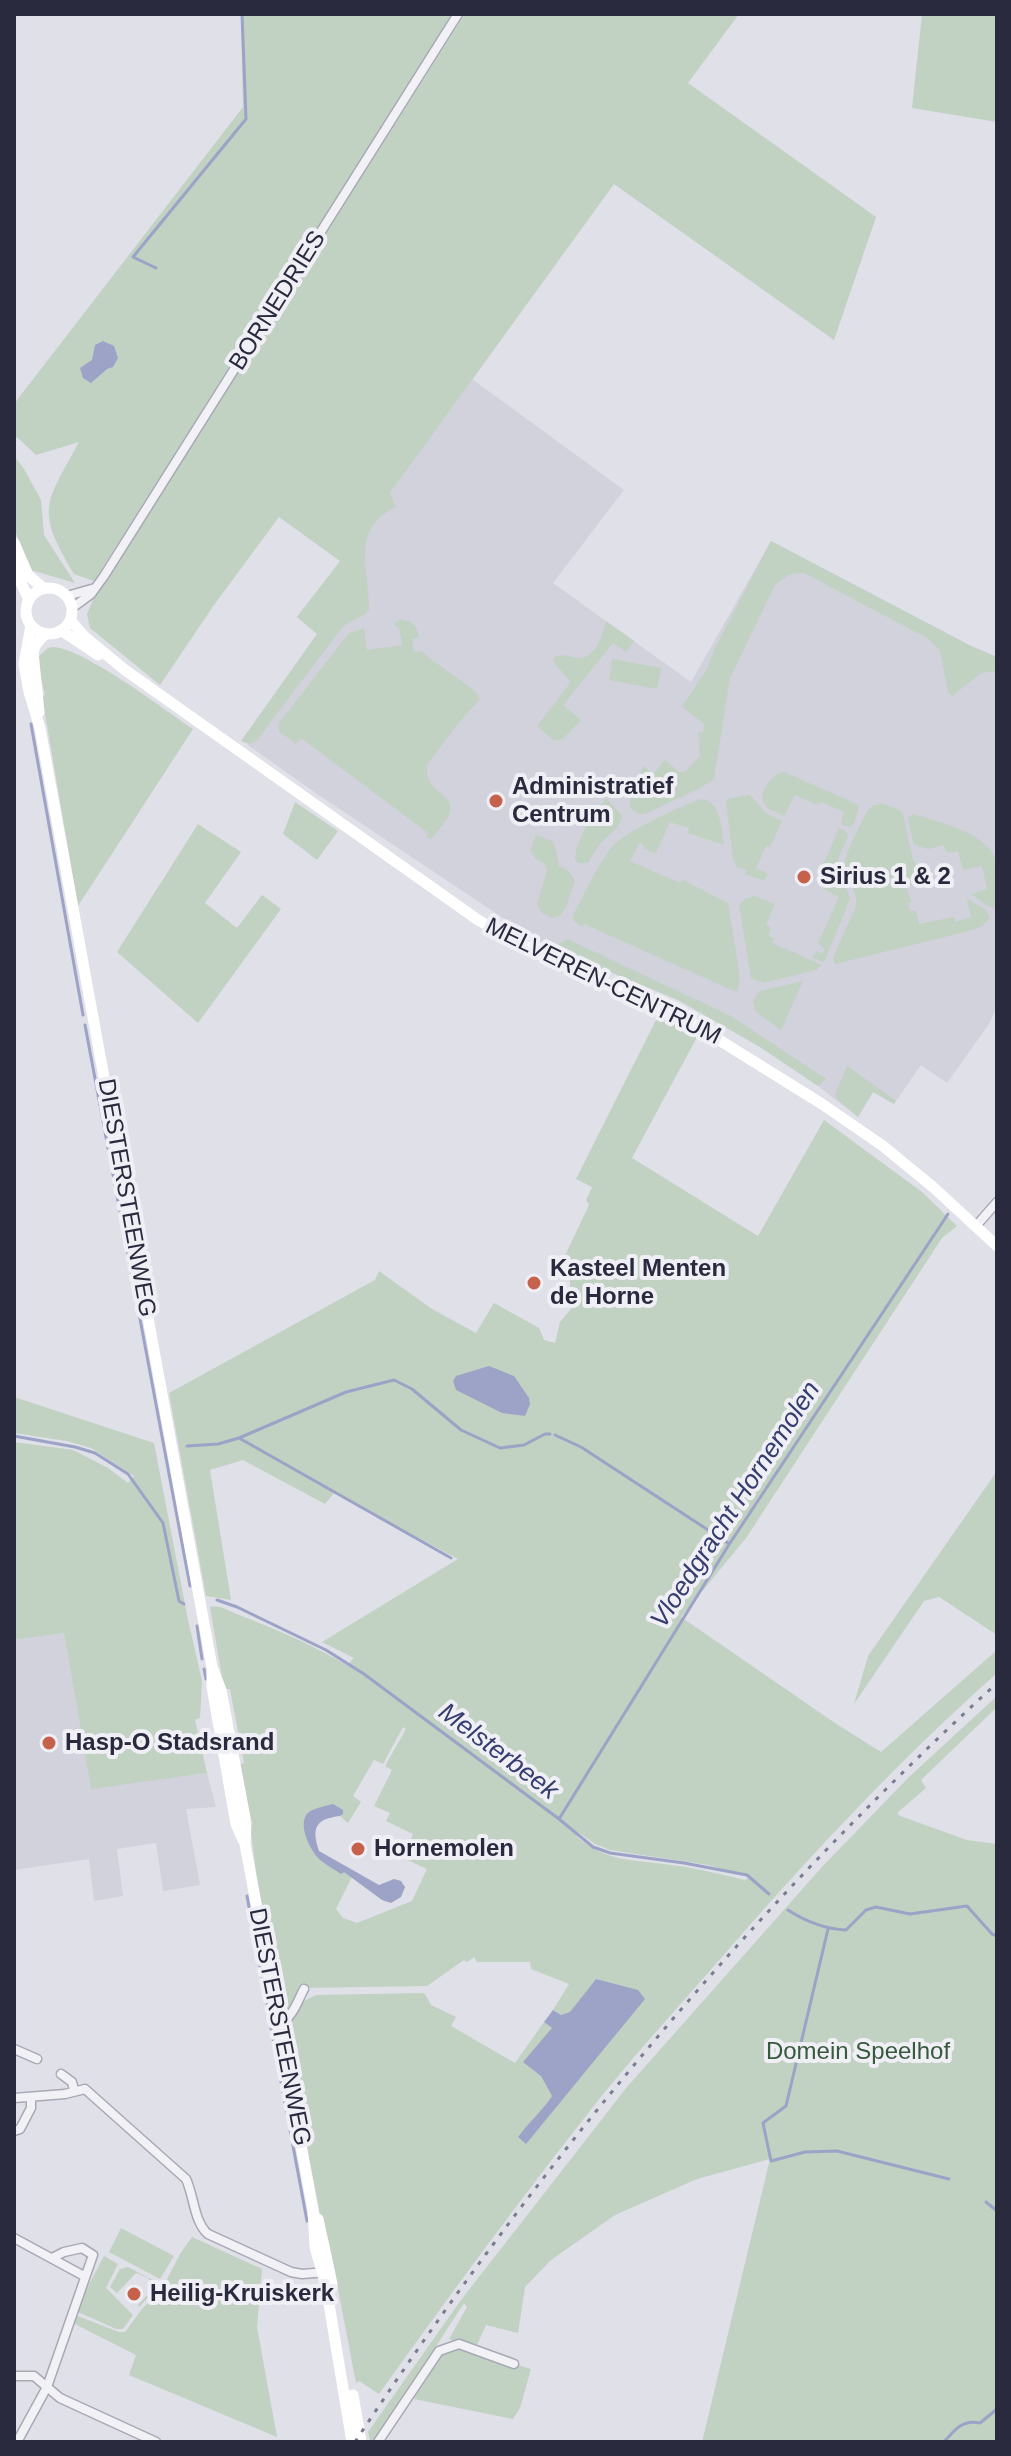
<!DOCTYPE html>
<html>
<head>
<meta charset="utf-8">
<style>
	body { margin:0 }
	#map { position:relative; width:1011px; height:2456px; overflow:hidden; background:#dfe0e8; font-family:Arial,sans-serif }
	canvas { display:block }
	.frame { position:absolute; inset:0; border:16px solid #292a3e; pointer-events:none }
</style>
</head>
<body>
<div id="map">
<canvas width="1011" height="2456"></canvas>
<div class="frame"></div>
</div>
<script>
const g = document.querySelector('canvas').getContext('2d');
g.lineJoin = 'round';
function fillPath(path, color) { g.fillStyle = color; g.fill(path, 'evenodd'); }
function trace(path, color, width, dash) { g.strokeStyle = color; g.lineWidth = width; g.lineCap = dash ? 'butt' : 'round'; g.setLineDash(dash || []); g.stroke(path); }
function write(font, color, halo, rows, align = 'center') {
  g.font = font + ' Arial,sans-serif'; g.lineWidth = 8; g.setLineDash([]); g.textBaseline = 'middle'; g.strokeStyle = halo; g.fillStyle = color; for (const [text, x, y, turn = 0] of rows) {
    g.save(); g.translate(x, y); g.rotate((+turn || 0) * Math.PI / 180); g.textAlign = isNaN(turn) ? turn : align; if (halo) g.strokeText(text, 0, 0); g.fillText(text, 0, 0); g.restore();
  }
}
const built = new Path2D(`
	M472,379L624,490L553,583L691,682L771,541L971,646L997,657V1006L989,1024L947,1083L921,1065L894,1104L873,1092L858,1117L818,1086L760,1047L678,1000L539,942L317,794L248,745L322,638L297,617L338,565Z
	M64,1633L91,1788L207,1773L216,1807L186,1809L200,1885L163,1891L156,1843L117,1849L123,1896L94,1901L89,1859L14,1870V1640Z`);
const green = new Path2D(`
	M241,14H454L94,581L74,574C35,508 45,505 79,442L36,455L17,437L14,440V404L243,107Z
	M465,14H739L688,83L876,217L834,340L614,184L390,493L396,507C349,529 370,570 369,610C361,620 349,619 341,629L257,740L249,744L241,741L317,634L297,617L340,561L279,517L214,605L160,685L90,628L87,614L93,600Z
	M922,14H997V122L912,108Z
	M14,456L24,469L41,500L44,535L75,583L31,570L14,528Z
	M771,541L971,646L997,657V671L981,673L952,696L948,692L940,651L929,639L804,573L790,574L775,585L730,678L714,779L700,788L645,814H638L630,808C629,792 641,783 642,768L643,766L653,774L665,760L679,772H685L700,756L698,732H703L704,724L682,707L707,669L714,650Z
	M400,620C412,620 417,626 419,637L412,639L414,652L422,651L428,657L475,691L480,699L456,726L427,765C424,793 454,792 450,811C448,821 437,831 431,839L426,837L428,833L301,738L296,744L279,731V723L349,633L364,628L367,650L402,645L399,627L395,626V623Z
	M606,621L634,641L626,652L613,643L563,705L581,720L563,739L553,740L537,726L571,682L555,664L553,658C564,652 568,658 579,658C596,658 603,634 606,621Z
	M53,647C85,649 163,709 193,729L78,906L42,696L45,695L38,665L39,656L48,648Z
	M612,659L661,668L657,689L609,680Z
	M784,772L859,805L854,824L850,827L842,825L841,821L844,812L821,802L818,805L795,795L784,816L767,808L762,799C763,787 772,774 784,772Z
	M750,795L766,813L782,821L770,847L766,846L756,868L768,874L764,881L745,874L747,870L737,867L733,859L726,801L730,798Z
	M606,798L622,816C618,831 609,834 600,844C595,850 592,857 588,863H578L575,859C577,836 593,817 606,798Z
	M700,799C722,801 721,828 724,845L688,833L689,828L670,822L656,853L645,849L640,842L630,861L680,883L683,880L728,903L740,977L739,986L736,992L584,924L582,927L573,920V915C585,893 596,867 611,848C628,829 677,809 700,799Z
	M295,802L338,831L317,860L283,834Z
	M884,804L899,810L903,814L913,860L921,873L920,882L906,887L912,902L908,903L910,911H916L919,924L954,917L955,922L971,917L967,899L985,909L990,918L982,926L965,932L835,964L833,958L856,906C858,891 849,883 845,870C841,858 862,822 868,810L874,805Z
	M914,814C939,823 992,833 997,864C999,877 997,894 997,908L989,907L971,894L987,889L982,866L963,870L958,851L947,853L944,845L928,849L914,845L908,818Z
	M198,824L241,852L205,903L237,928L262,895L281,909L198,1023L117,952Z
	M839,828L846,831L848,837C828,877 841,864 850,899L824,962L813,958L816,951L822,954L825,949L818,943L839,897L822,888L830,869L823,865Z
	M536,835L552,841L556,849L559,866L569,871L575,881L566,907L560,916L553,918L542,913L537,904L547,870L544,863L536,859L530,850Z
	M755,896L775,904L766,924L771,928L768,935L774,939L772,943L822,965L816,970L763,983L751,978L739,905L746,898Z
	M567,939L731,1016L826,1079L818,1086L760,1047L678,1000L559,951L558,946L561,942Z
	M803,981L781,1030L755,1011L753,1001L760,991Z
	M658,1016L697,1037L632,1158L758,1236L824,1120L922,1192L957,1226L942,1238L746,1538L681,1617L835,1723L881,1752L997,1650V1673C896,1763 804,1862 715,1965C678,2007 640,2049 604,2093C526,2191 452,2292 379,2394L359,2381L356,2383L329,2242L321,2219L285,2034C288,2017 300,2000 317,1995L422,1993L425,1994L431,2005L456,2017L451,2026L515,2063L544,2022L552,2027L541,2076L552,2096C542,2111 529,2122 518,2137L526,2143L644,1999L596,1979L570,2013L561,2015L553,2010L569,1984L531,1969L530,1962H477L474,1957L467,1962L464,1960L427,1986L306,1988L282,2015L257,1880L249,1816L238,1765L244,1763L230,1689H224L210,1607C222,1605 228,1611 239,1615C276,1629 312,1645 347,1665L354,1658L322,1642L458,1559L334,1493L325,1504L243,1460L210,1470L231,1600L206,1596L169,1393L375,1280L379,1271L432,1309L476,1333L494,1303L539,1328L544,1340L555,1343L560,1322L571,1309L570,1279L562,1274L561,1264L589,1205L586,1200L592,1187L576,1179ZM403,1727L406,1729L385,1766L392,1770L374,1806L390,1813L386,1821L413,1834L403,1858L427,1869L412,1901L357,1923L343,1918L336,1909L354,1873C311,1860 307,1855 310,1811L343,1814L340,1816L348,1823L361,1802L353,1796L374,1760L383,1764ZM578,1832L595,1844L610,1850L708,1865L749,1877L745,1880C720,1874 696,1868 671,1865C632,1859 607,1863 576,1836Z
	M847,1066L896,1101L894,1104L873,1092L858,1117L837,1099L835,1094Z
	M14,1397L154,1443L188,1620L202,1681L200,1718L195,1720L207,1773L91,1789L64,1633L14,1640V1442L73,1450L108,1468L128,1483L134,1476L91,1448L67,1441L14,1433Z
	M997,1471V1635L939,1597L924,1601L854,1704L868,1656Z
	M997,1696V1707L921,1780L926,1788L897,1813L900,1816L967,1840L997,1844V2442H702L770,2159L697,2179L615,2215L551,2260L525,2287L518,2333L486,2325L476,2347L449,2339L467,2307L464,2303L376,2439L370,2440L368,2432L461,2300L627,2087L821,1868L908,1778Z
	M121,2228L174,2256L160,2279L109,2252Z
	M192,2237L262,2269L257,2327L277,2437L129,2375L136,2355L73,2323L75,2315L119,2332H125L142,2309L162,2289L180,2254Z
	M104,2256L118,2264L106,2288L133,2315L123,2329H116L78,2312L85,2292Z
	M128,2267L158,2283L157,2288L139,2307L138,2305L154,2288L148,2278L136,2273L117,2293L110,2287L120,2269Z
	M446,2344L531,2369L520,2408L513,2419L414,2399Z`);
const water = new Path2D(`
	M103,341L114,346L118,358L113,367L107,369L91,383L83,378L80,368L92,360L95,345Z
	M489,1366L514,1376L529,1398L530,1404L525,1416L502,1413L456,1390L453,1381L456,1376Z
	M333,1804L343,1810V1814L340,1816C316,1819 311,1827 319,1851L379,1885L394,1879L401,1881L405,1887L401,1897L391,1903L382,1900L344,1872L341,1874C334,1869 326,1865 319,1859C310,1850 296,1822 309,1812C315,1808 326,1806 333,1804Z
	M596,1979L638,1990L645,1999L526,2144L518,2137C528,2123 542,2111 552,2096L541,2076L523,2062L552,2028L544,2022L553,2010L561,2015L570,2012Z`);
const stream = new Path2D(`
	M156,268L133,257L246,119L242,14
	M31,724L83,1015
	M85,1025L190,1586
	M555,1435L581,1447L728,1543
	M14,1436L75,1447L95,1453L128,1474L163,1523L179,1601L184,1604
	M239,1438L451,1558
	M187,1446L218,1444L239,1438L346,1392L394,1380L412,1389L461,1430L500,1448L524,1445L545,1434H550
	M217,1600L237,1607L326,1650L364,1674L559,1819L593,1847L610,1853L684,1863L747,1875L769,1894
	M197,1626L202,1659
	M204,1669L206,1679
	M559,1819L730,1543L948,1214
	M247,1896L271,2024
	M788,1910C805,1921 826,1929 846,1930L866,1910L876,1907L910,1914L967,1906L992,1934L997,1936
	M828,1929L786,2106L763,2123L771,2161L805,2152L837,2151L949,2179
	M271,2028L307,2221
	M986,2202L997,2211
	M944,2442C955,2429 963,2419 980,2423L997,2409`);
const minor = new Path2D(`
	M67,596L95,588
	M72,608L91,594L104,576L458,14
	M976,1226L997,1202
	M278,2024C293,2018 297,2002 304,1989
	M14,2049L37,2059
	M61,2074L72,2082L74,2090
	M14,2098L65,2094L85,2089L186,2179C194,2196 194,2222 208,2234L291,2272L302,2274L327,2272
	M14,2131L20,2129L31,2108V2097
	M14,2238L84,2276
	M14,2376H34L60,2398L156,2442
	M17,2442L47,2387L93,2255L82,2248L64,2252L52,2258
	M378,2442L439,2351L459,2344L514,2364`);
const secondary = new Path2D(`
	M14,543L28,575L44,589
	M14,567L29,600
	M26 611a23 23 0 1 1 46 0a23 23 0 1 1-46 0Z
	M71,621L85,637L125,670L478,920L545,957L687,1020L822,1104L883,1146L933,1187L997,1246
	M31,625L24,664L29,692L40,728L212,1667L221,1690L246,1823L245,1844L313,2210L315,2247L326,2286L352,2442
	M62,631L98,655
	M39,712L33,652L36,644L45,634
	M212,1673V1687L236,1824L243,1840
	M318,2219L332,2284
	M353,2395L361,2442`);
const rail = new Path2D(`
	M355,2442C538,2164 752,1908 997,1683`);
const markers = [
	[496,801,8,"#c6614b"],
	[804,877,8,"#c6614b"],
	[534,1283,8,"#c6614b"],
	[49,1743,8,"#c6614b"],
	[358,1849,8,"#c6614b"],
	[134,2294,8,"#c6614b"]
];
const streetNames = [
	["BORNEDRIES",278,301,-58],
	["MELVEREN-CENTRUM",603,982,26],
	["DIESTERSTEENWEG",126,1198,80],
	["DIESTERSTEENWEG",279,2027,79]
];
const poiNames = [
	["Administratief",512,787],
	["Centrum",512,815],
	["Sirius 1 & 2",820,877],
	["Kasteel Menten",550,1269],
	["de Horne",550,1297],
	["Hasp-O Stadsrand",65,1743],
	["Hornemolen",374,1849],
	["Heilig-Kruiskerk",150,2294]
];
const parkNames = [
	["Domein Speelhof",858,2052]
];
const waterNames = [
	["Vloedgracht Hornemolen",736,1505,-57],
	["Melsterbeek",498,1752,37]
];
fillPath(built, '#d2d2dd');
fillPath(green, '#c1d1c2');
fillPath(water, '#9ca3c6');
trace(stream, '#9ca3c6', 3);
trace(minor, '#a8a9b5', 11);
trace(minor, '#f2f2f6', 8);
trace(secondary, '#fff', 11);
trace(rail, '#7a7b90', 3, [4, 8]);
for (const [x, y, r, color] of markers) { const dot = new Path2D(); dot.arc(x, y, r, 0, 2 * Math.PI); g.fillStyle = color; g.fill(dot); trace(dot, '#efeff5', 3); }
write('24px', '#292a3e', '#efeff5', streetNames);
write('bold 24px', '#292a3e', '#efeff5', poiNames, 'left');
write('24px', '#37593c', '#efeff5', parkNames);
write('italic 26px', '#363d6f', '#efeff5', waterNames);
</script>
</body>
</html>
